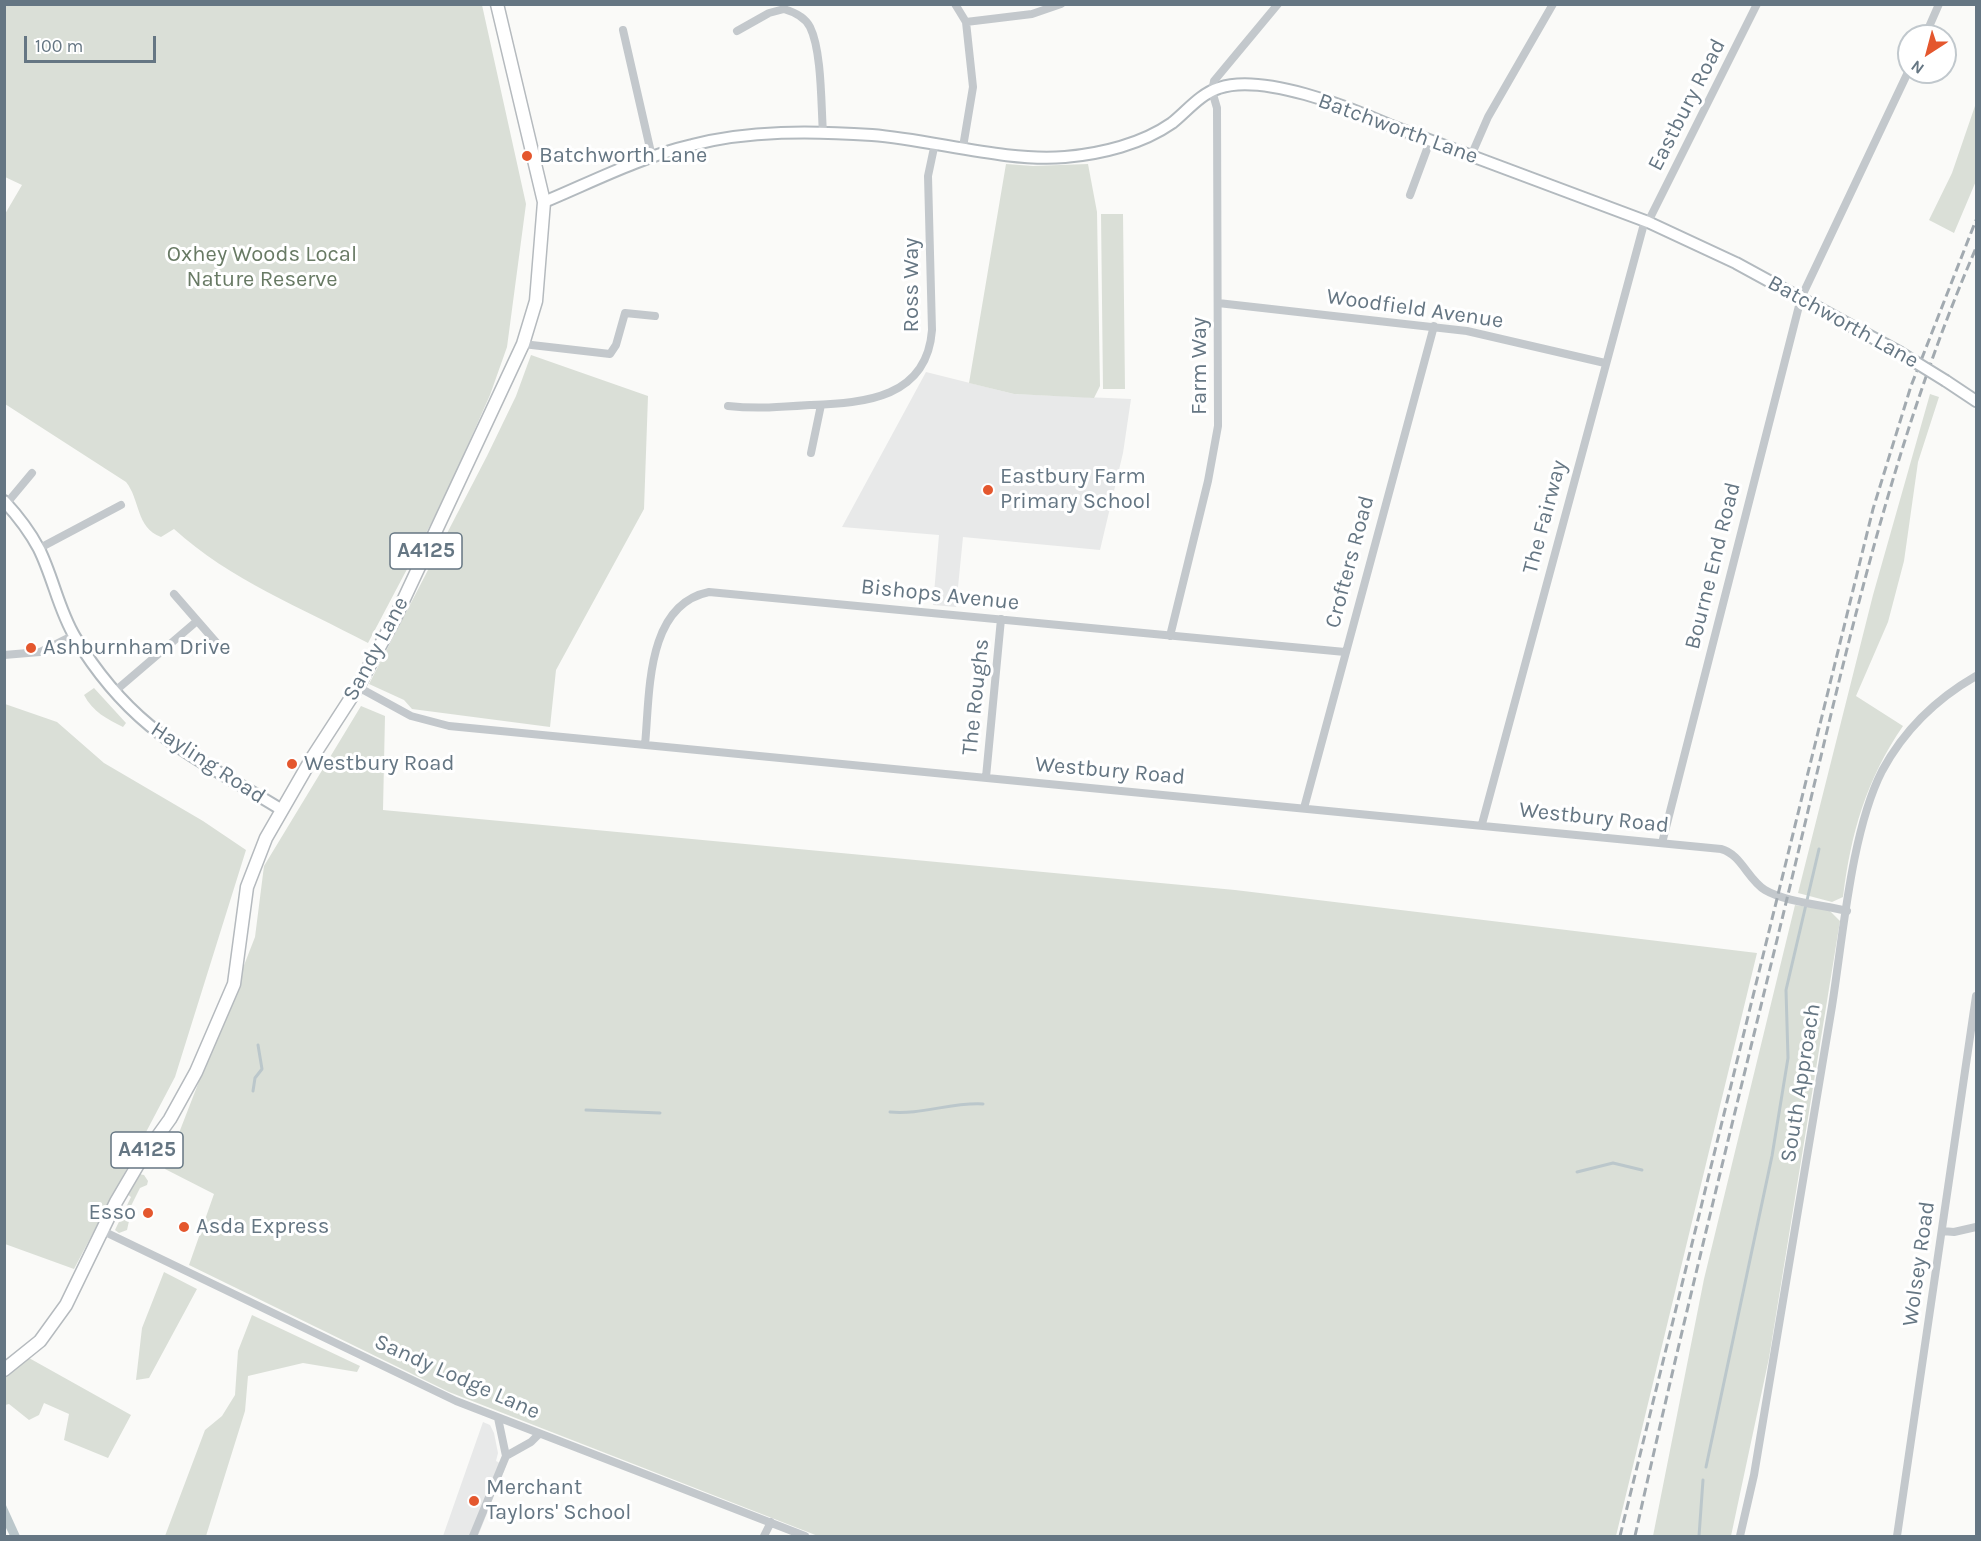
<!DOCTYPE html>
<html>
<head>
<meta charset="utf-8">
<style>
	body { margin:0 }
	#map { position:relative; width:1981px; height:1541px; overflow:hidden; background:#fafaf8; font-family:Karla,sans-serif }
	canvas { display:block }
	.frame { position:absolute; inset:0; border:6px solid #657683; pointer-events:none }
	.north { position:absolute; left:1897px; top:24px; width:60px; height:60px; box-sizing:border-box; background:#fff; border:2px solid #c1c8cd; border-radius:50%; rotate:216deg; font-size:16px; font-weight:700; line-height:24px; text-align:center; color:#657683 }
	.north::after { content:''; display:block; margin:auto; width:21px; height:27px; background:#e4572e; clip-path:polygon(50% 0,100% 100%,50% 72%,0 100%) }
	.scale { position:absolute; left:24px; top:36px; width:132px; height:27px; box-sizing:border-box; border:3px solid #657683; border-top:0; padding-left:8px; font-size:18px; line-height:21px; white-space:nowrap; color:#657683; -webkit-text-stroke:4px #fff; paint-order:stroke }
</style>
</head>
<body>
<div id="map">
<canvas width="1981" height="1541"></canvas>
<div class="frame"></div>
<div class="north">N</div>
<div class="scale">100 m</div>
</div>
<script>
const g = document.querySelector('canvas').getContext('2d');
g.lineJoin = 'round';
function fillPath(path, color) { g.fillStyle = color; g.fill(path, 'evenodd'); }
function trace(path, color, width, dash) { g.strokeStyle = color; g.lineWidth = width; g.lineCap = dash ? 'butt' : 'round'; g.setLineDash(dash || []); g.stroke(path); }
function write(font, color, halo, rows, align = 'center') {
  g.font = font + ' Karla,sans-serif'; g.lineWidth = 6; g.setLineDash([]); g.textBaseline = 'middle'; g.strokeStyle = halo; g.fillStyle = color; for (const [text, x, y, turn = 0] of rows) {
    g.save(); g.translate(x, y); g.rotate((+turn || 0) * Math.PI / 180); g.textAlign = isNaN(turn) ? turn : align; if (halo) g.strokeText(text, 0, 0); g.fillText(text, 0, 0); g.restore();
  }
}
const built = new Path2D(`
	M926,372L1014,394L1131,399L1123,453L1100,550L963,537L956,607L933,605L939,535L842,527Z
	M483,1422L490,1425L494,1433L498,1453L496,1461L506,1466L478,1536H443Z`);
const green = new Path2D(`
	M5,4L482,5L526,204L507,347L490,395L443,501L368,643C302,608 230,580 174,529L161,537C136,528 140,499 126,482L5,404V214L22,185L5,177Z
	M1976,103V181L1954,233L1929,220L1952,173Z
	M1006,164L1033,166L1088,164L1097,212L1100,386L1094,398L1014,394L969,383Z
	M1101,214H1123L1125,389H1103Z
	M531,355L648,396L644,509L556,670L550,727L412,709L404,700L369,684L487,456L516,396Z
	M1930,394L1939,397L1918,462L1904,561L1888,622L1856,696L1903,726C1866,780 1851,833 1843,897L1832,902L1798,893L1873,595Z
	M94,688L126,723L123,727C107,719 93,712 84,695Z
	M5,704L57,722L104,763L203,821L246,850L175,1077L74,1269L5,1244Z
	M361,706L385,716L383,810L1235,890L1757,953L1616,1536H818L449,1392L189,1265L214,1194L165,1169L255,937L264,866Z
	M1795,905L1829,910L1840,921L1769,1358L1731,1536H1653L1704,1279Z
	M139,1174L144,1175L148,1181L147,1185L140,1188L125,1218L129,1221L127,1230L119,1233L115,1230L131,1197L127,1194Z
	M164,1272L197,1289L149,1378L136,1380L142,1328Z
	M252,1315L360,1366L357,1372L303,1363L248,1376L245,1411L206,1536H165L205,1430L222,1416L235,1395L238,1351Z
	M29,1358L131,1415L108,1458L64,1440L69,1414L44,1403L39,1415L29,1420L9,1404L5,1405L4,1375Z`);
const water = new Path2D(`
	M5,1503L20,1536H10L5,1526Z`);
const stream = new Path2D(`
	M253,1091L255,1078L262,1069L258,1045
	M586,1110L660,1113
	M890,1112C921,1115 952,1102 983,1104
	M1577,1172L1613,1163L1642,1170
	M1706,1467L1772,1156L1788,1058L1786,990L1819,849
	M1699,1536L1703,1480`);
const street = new Path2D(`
	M955,4L966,22L973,87L963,147
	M966,22L1032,14L1061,4
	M623,30L652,157
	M737,31L769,13L784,9C794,12 805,17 810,27C822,51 821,106 823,133
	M1925,36L1939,4
	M1471,156L1488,117L1553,4
	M1410,195L1430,141
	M1648,222L1757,4
	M1218,303L1467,331L1605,363
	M523,344L610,354L616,345L625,313L655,316
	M728,406C756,409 783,407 811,405C865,403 927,398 932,330L928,176L935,143
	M811,453L821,405
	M7,503L32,473
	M38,549L121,505
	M174,594L221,648
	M1170,636L1208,481L1218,426L1217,108L1212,91L1214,81L1278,4
	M4,655L40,652L74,635
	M358,687L411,716L449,726L1721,849C1741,854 1748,880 1765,890C1785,902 1824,905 1847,911
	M114,692L197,621
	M645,745C650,695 645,605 709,592L1345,652
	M986,777L1001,619
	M1304,808L1434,326
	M1482,824L1645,220
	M1662,843L1801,298L1909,70
	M103,1231L456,1401L805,1536
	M1942,1231L1954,1232L1976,1227
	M506,1456L531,1442L539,1434
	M473,1536L506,1456L498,1418
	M764,1536L771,1522
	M1740,1536L1754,1475C1780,1319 1806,1162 1832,1006C1843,937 1851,832 1882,771C1904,730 1936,699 1976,676
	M1897,1536L1976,996`);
const secondary = new Path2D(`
	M544,202C592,182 640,157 692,145C749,130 813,131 872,135C934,140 1005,162 1065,157C1101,154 1142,144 1172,123C1187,111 1200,94 1219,88C1262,73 1349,107 1389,125L1648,222L1736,263L1899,352
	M1946,381L1976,401
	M4,501C17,515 30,532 39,549C53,577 59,611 75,637C133,733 193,755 282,810`);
const primary = new Path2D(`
	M4,1370L40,1341L66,1305L116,1202L140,1161L170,1119L196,1072L234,984L247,887L266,838L312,758L358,687L396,616L523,344L536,301L544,202L497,4`);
const rail = new Path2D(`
	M1620,1536L1873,509L1911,386L1976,220
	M1635,1536C1684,1316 1739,1097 1792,878C1843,666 1889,448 1976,248`);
const secondaryBridge = new Path2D(`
	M1899,352L1946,381`);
const markers = [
	[527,156,6,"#e4572e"],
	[988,490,6,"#e4572e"],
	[31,648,6,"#e4572e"],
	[292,764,6,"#e4572e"],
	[148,1213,6,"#e4572e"],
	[184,1227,6,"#e4572e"],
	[474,1501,6,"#e4572e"]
];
const shields = [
	[426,551,72],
	[147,1150,72]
];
const shieldNames = [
	["A4125",426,551],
	["A4125",147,1150]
];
const streetNames = [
	["Eastbury Road",1687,105,-63],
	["Batchworth Lane",1398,129,20],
	["Ross Way",912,285,-90],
	["Woodfield Avenue",1415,309,8],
	["Batchworth Lane",1843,322,29],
	["Farm Way",1200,366,-90],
	["The Fairway",1545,517,-75],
	["Crofters Road",1350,562,-75],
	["Bourne End Road",1713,566,-76],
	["Bishops Avenue",940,595,6],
	["Sandy Lane",376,649,-62],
	["The Roughs",976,697,-84],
	["Hayling Road",208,763,33],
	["Westbury Road",1110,771,5],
	["Westbury Road",1594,818,6],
	["South Approach",1801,1083,-81],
	["Wolsey Road",1919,1264,-82],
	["Sandy Lodge Lane",457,1377,24]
];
const poiNames = [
	["Batchworth Lane",539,156],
	["Eastbury Farm",1000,477],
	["Primary School",1000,502],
	["Ashburnham Drive",43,648],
	["Westbury Road",304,764],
	["Esso",136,1213,"right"],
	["Asda Express",196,1227],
	["Merchant",486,1488],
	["Taylors' School",486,1513]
];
const parkNames = [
	["Oxhey Woods Local",262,255],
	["Nature Reserve",262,280]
];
fillPath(built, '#e8e9e9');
fillPath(green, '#dadfd7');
fillPath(water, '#bbc7cb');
trace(stream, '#bbc7cb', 3);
trace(secondary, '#b3babf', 14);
trace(primary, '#b5babe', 15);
trace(street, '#c3c8cc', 8);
trace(secondary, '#fff', 10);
trace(primary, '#fff', 12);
trace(rail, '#a2aab0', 3, [9, 4.5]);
trace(secondaryBridge, '#b3babf', 14, []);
trace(secondaryBridge, '#fff', 10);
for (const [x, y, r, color] of markers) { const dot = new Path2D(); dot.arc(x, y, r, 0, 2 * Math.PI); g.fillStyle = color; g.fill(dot); trace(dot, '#fff', 2); }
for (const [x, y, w] of shields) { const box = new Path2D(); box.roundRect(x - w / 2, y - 18, w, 36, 4.5); g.fillStyle = '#fff'; g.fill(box); trace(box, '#657683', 1.5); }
write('bold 21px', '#657683', null, shieldNames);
write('22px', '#657683', '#fff', streetNames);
write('22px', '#657683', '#fff', poiNames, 'left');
write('22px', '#687a64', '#fff', parkNames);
</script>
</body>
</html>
